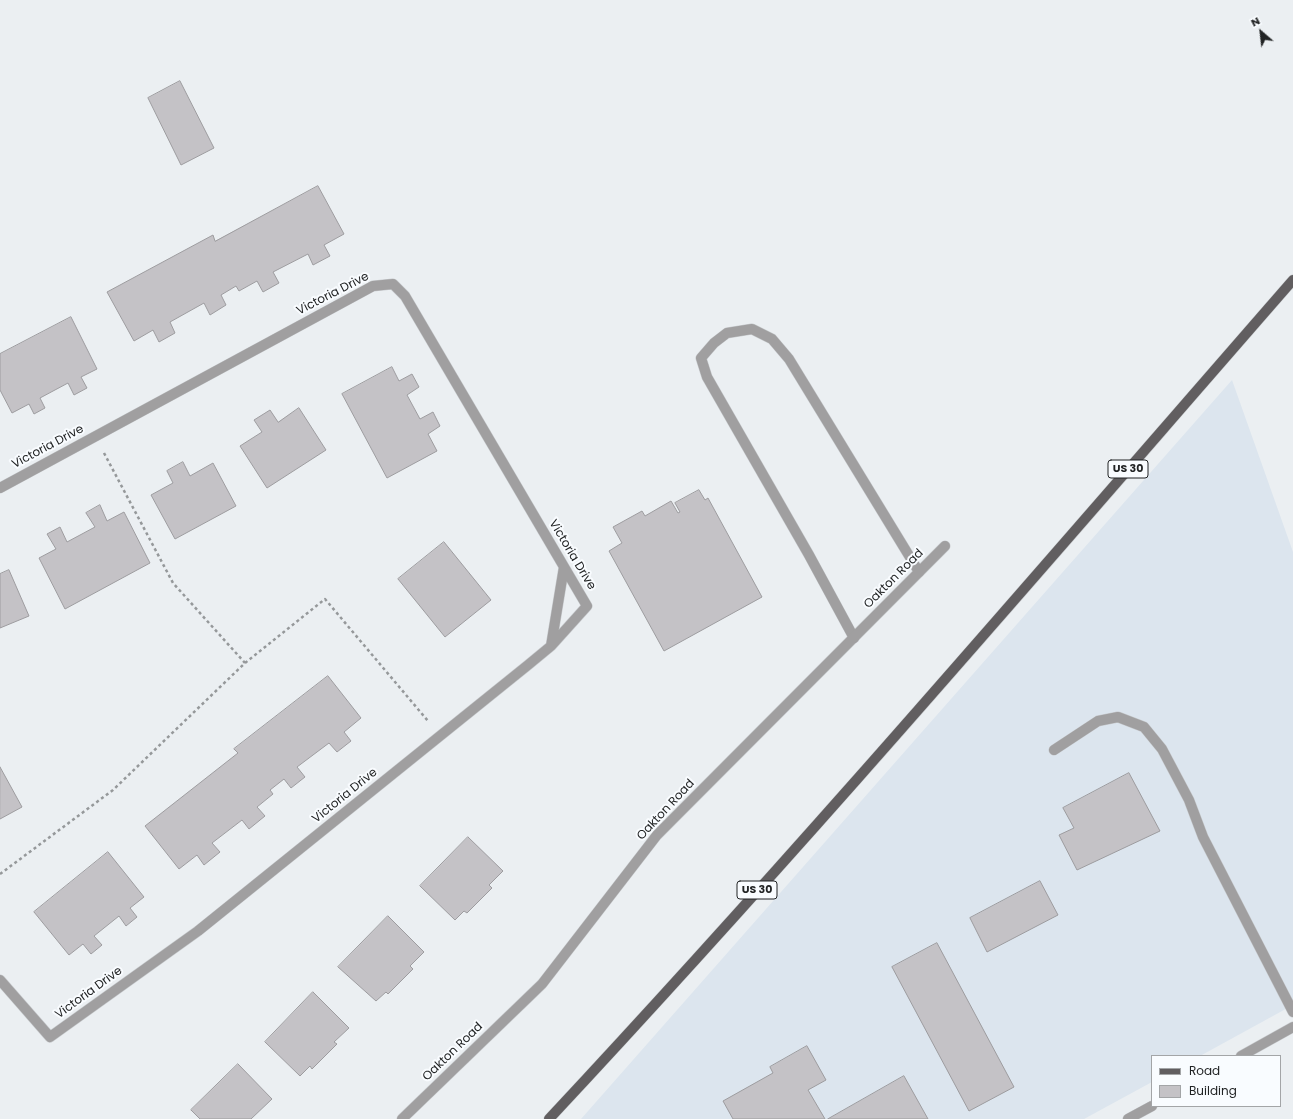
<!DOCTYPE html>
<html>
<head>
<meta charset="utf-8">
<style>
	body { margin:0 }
	#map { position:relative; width:1293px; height:1119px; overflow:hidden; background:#ebeff2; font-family:Poppins,sans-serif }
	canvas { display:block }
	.legend { position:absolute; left:1151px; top:1055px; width:130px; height:52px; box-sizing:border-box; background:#f9fcff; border:1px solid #a3a5a7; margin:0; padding:5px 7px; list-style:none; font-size:12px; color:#212324 }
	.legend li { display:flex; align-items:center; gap:8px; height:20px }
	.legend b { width:20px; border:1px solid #a3a5a7 }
	.north { position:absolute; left:1241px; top:12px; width:40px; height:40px; -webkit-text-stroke:3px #f9fcff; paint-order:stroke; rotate:332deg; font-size:11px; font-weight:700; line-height:16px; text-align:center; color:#212324 }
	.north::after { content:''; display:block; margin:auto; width:14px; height:18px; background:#212324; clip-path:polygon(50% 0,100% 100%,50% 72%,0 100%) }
</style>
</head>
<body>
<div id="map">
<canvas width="1293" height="1119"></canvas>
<ul class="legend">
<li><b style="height:5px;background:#615e60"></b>Road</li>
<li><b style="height:11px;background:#c4c2c6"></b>Building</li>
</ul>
<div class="north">N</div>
</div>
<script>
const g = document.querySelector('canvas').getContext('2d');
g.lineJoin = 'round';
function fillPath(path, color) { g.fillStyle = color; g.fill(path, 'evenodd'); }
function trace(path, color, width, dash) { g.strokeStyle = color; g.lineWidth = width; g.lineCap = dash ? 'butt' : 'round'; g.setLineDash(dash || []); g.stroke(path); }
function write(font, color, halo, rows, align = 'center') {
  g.font = font + ' Poppins,sans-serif'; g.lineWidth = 4; g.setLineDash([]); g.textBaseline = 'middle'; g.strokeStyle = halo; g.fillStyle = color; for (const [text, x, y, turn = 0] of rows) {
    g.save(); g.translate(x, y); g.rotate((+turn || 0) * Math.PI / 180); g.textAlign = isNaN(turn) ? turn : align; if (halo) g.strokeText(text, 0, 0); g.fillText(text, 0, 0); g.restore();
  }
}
const built = new Path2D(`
	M1232,380L1293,552V1005L1200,1056H1152V1082L1084,1119H581Z`);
const building = new Path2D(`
	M180,81L214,148L181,165L148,98Z
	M318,186L344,234L324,245L330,256L313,265L308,254L273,272L279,283L263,292L257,281L239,291L236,286L221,295L226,305L210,315L204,303L170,322L175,333L159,342L153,330L134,341L107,292L213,235L215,241Z
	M71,317L97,369L81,377L87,388L74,395L68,383L40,398L45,408L34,414L29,404L12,413L0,390V354Z
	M392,367L399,381L412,374L419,387L407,395L420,419L433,412L440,426L428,434L437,451L387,478L342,394Z
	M299,408L326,450L267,488L240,446L262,432L254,420L270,410L278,422Z
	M183,462L190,476L213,463L236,506L175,539L151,495L173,483L167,471Z
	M699,490L705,500L708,498L762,597L664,651L609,551L622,543L613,527L642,511L645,516L671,501L678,513L680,512L675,503Z
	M100,505L107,521L124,512L150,563L65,609L39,558L56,549L47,534L60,527L67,542L95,527L86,513Z
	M444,542L491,600L445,637L398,579Z
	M9,570L29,616L0,628V574Z
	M328,676L361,718L344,732L351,741L337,752L329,743L297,767L305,777L291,788L284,779L270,790L273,794L257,807L265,816L249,829L242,820L212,843L220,852L204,865L197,855L179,869L145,826L238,753L234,749Z
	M0,767L22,807L0,819Z
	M1129,773L1160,831L1077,870L1059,835L1074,828L1063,808Z
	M468,837L503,871L489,885L492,888L467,913L464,911L455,920L420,886Z
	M108,852L144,897L130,908L137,917L126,926L119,916L94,936L102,945L91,954L83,944L69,955L34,912Z
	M1040,881L1058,915L987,952L970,918Z
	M388,916L424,952L410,966L413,969L388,994L386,992L376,1001L338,967Z
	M937,943L1014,1087L969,1111L892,967Z
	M313,992L349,1028L334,1042L337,1044L312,1069L310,1066L300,1076L265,1042Z
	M807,1046L826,1080L808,1090L825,1119H733L723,1101L773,1073L770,1067Z
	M238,1064L272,1099L251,1119H200L191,1110Z
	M904,1076L928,1119H828Z`);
const path = new Path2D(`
	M104,453L173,583L245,663
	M0,874L113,790L245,663L325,599L428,721`);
const lane = new Path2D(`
	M0,488L373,286L393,284L405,296L587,606L551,646L528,665L198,931L50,1037L0,980
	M854,638L809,555L707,377L701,358L714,343L727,333L752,329L772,339L789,359L919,572
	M551,646L564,567
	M1054,750L1098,721L1118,717L1144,727L1162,749L1189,800L1203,837L1293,1012`);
const street = new Path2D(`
	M1241,1056L1293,1027
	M402,1119L542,984L657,835L945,546
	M1128,1119L1152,1106`);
const primary = new Path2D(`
	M549,1119C804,846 1047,562 1293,280`);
const shields = [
	[1128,469,40],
	[757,890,40]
];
const shieldNames = [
	["US 30",1128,469],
	["US 30",757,890]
];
const streetNames = [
	["Victoria Drive",333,294,-27],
	["Victoria Drive",48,447,-28],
	["Victoria Drive",572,555,59],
	["Oakton Road",894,579,-45],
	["Victoria Drive",345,796,-39],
	["Oakton Road",666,810,-47],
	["Victoria Drive",89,993,-36],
	["Oakton Road",453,1052,-44]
];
fillPath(built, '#dce5ee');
fillPath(building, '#c4c2c6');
trace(building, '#9d9c9f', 1);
trace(lane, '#c7cacd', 11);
trace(street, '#c7cacd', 11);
trace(primary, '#c7cacd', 11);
trace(path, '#95989a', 2.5, [3, 3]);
trace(lane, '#a09fa0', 10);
trace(street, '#a09fa0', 10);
trace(primary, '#615e60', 10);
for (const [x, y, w] of shields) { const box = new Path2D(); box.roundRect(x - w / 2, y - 9, w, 18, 3); g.fillStyle = '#f9fcff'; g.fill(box); trace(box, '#212324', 1); }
write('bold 11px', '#212324', null, shieldNames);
write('12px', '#212324', '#f9fcff', streetNames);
</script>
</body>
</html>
